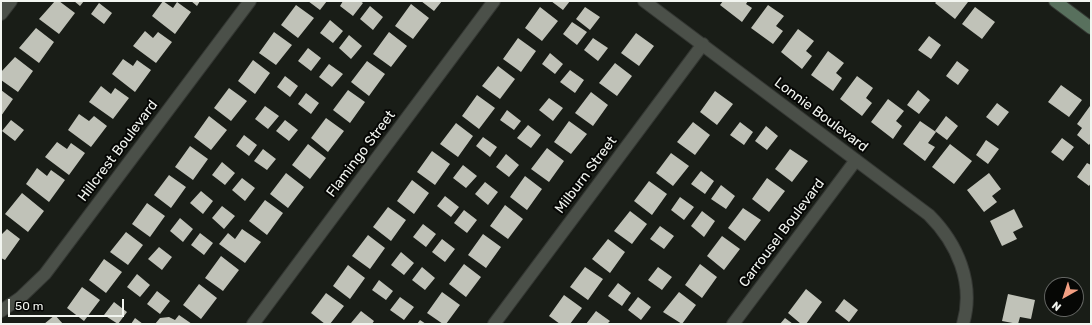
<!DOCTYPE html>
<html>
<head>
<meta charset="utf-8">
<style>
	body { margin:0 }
	#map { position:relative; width:1092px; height:325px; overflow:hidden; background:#191d17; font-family:Rubik,sans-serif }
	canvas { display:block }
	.frame { position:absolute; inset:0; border:2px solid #f2f5f0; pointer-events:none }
	.north { position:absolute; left:1044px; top:277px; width:40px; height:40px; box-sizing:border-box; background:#060705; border:1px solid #646663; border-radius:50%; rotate:219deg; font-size:11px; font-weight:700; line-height:16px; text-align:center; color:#f2f5f0 }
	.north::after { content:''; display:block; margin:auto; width:14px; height:18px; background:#f39f82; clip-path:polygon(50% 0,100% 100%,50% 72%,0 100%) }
	.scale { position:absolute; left:8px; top:299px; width:116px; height:18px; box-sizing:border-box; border:2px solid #f2f5f0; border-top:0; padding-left:5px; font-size:12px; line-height:14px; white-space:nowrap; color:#f2f5f0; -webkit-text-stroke:3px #060705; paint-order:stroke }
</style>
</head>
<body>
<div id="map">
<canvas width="1092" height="325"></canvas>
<div class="frame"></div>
<div class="north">N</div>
<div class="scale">50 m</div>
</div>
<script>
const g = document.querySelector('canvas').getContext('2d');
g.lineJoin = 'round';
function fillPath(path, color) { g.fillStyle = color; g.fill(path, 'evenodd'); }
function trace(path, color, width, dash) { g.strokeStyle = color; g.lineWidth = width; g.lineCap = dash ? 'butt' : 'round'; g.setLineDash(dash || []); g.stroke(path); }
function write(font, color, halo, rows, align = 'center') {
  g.font = font + ' Rubik,sans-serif'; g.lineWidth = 4; g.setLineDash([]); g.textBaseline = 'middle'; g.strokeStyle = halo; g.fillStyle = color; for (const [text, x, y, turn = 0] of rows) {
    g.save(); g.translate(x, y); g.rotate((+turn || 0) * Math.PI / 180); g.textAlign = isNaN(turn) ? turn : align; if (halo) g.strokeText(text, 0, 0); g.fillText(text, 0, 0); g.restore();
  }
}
const building = new Path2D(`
	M55,1H59L75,13L59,34L39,19Z
	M74,1H84L80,6Z
	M163,1L173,8L177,2L191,12L175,34L152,16Z
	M191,1H200L197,6Z
	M308,1H327L320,10Z
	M343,1H360L363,3L353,16L340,6Z
	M421,1H442L434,11Z
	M551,1H570L563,10Z
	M723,1H748L746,4L752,8L742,22L720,5Z
	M937,1H967L968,2L955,19L935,3Z
	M99,3L112,13L104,24L91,14Z
	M411,4L429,18L413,39L395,26Z
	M296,5L314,18L298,38L281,25Z
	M768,5L784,16L776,26L783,31L773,44L751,28Z
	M370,6L383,17L373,30L360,19Z
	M540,7L558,21L542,41L525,28Z
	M585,7L600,17L590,30L576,19Z
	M975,7L995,22L982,39L962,24Z
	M330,20L343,31L333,43L320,33Z
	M572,22L587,32L577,45L563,34Z
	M36,28L54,42L39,63L19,48Z
	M798,29L814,41L806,51L812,56L802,69L781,52Z
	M145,31L153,38L158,32L172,42L156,63L133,46Z
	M274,32L292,45L276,65L259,53Z
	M389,32L407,46L391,67L373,54Z
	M636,33L654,46L639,66L621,53Z
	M349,35L362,46L351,59L339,48Z
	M929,36L941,45L931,59L918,50Z
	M518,38L536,51L521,72L503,59Z
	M593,38L608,48L598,61L584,50Z
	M308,48L321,58L311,71L298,61Z
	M828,51L844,63L836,73L842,78L833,91L811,75Z
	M550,53L563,64L555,74L542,64Z
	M15,57L33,71L18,92L1,80V72Z
	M123,59L133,66L137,60L151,70L135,92L112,74Z
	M253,60L270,73L255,94L238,81Z
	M367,61L385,74L369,96L351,82Z
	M957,61L969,70L958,85L946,76Z
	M615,63L632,76L617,96L599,83Z
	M329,64L343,74L332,87L319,77Z
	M498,66L515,79L500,99L482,86Z
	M570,70L584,80L575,93L560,82Z
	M285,76L298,86L290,97L277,87Z
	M857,76L873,88L866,98L872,103L862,116L840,99Z
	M1061,85L1082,100L1069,117L1048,102Z
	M101,86L111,94L115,88L129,98L113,119L89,102Z
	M229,88L247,101L231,121L214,108Z
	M1,90L13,99L1,116Z
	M348,90L365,102L350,123L333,110Z
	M918,90L930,100L919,114L907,105Z
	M715,91L733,104L717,125L700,112Z
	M591,92L608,105L593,126L575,113Z
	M306,93L319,103L311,114L298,104Z
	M477,95L495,108L479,129L462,116Z
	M549,98L563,108L553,121L539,110Z
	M888,99L904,111L896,121L902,126L893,139L871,122Z
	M997,103L1009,112L998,126L986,117Z
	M265,106L279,116L268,129L255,119Z
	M1090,106L1091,142L1089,145L1077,135L1082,128L1077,124Z
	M507,110L521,121L514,130L500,120Z
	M79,114L89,121L94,116L107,126L91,147L68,130Z
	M209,116L227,130L211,150L194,137Z
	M946,116L958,126L947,140L935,131Z
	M326,118L344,131L328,152L311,138Z
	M11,120L24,130L15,141L2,131Z
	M285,120L298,130L289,141L276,131Z
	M569,121L587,134L571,154L554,142Z
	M920,121L936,132L928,143L935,147L925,161L903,144Z
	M693,122L710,135L695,155L677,142Z
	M740,122L753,132L744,145L730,135Z
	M456,123L473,136L458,157L440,144Z
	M528,125L541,135L531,148L517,138Z
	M766,126L778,136L767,150L755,141Z
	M244,135L257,145L249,156L236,146Z
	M483,137L497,147L490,157L476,146Z
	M1062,138L1074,147L1063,161L1051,152Z
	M986,140L999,149L988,164L976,155Z
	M57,142L67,149L71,143L85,153L69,175L45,157Z
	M308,144L326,158L310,179L292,165Z
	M950,144L972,161L954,184L932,167Z
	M190,146L208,159L193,180L175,167Z
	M547,148L564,161L549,182L531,169Z
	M263,149L276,159L267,170L254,161Z
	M790,149L808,161L792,182L775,169Z
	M432,151L450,164L435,185L417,172Z
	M671,153L689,166L673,186L656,173Z
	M506,154L519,165L509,177L496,167Z
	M222,162L235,173L225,185L212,175Z
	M1087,163L1091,165V183L1089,186L1077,177Z
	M463,165L477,176L466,188L453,178Z
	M37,168L47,176L51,170L65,180L49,202L26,184Z
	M701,171L714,181L705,194L691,184Z
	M286,173L304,187L288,208L270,194Z
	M989,173L1001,189L992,196L997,202L984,212L967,190Z
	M169,175L186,187L171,208L154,195Z
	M525,176L542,189L527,210L510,197Z
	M242,178L255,188L245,201L232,190Z
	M767,178L785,191L769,212L752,199Z
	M412,180L429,193L414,214L397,201Z
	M649,181L667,194L652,215L634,201Z
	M485,182L498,192L488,205L475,194Z
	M721,185L735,196L726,209L711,199Z
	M201,191L213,201L203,214L190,203Z
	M22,193L44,211L28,232L5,214Z
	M445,196L459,207L451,217L437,206Z
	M680,197L694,207L684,220L671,210Z
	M265,200L283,213L267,235L249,221Z
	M147,203L165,216L150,237L132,224Z
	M505,205L523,219L508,239L490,226Z
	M222,206L235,216L224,229L212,218Z
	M388,207L406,220L391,241L373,227Z
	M743,208L761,220L745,241L728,228Z
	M1014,209L1023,227L1013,232L1017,239L1002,246L990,221Z
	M464,210L477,220L467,233L454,223Z
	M630,211L647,224L632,244L614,231Z
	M702,211L715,221L704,237L691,226Z
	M180,218L193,229L183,242L170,231Z
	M423,224L436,234L426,247L413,237Z
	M660,226L674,236L664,249L650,239Z
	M7,229L20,239L5,260L1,258V233L2,234Z
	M242,229L261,242L245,263L219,244L228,233L235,239Z
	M126,232L143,245L128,265L110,252Z
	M200,233L213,243L204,255L191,245Z
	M483,234L501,247L486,268L468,255Z
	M368,235L385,248L370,269L352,256Z
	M722,236L740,249L724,270L707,256Z
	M442,239L455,249L445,262L432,252Z
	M608,239L625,252L610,273L592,259Z
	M159,247L172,257L162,270L148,259Z
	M401,252L414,263L404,275L391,265Z
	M221,256L239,270L223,291L205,278Z
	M104,259L122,272L106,293L89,280Z
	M464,264L481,277L466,297L449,284Z
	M700,264L717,277L702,298L685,285Z
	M348,265L365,278L350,299L333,286Z
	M422,267L435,278L425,290L412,280Z
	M585,267L603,279L588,300L570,287Z
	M658,267L672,277L662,290L648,280Z
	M137,274L150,285L140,297L127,287Z
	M379,280L393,291L386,300L372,290Z
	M618,283L631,293L622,306L608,296Z
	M199,284L217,298L201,319L183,305Z
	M82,287L100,300L84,321L67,308Z
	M806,289L822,302L806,324H801L788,313Z
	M157,291L170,301L160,314L147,304Z
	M442,292L460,305L446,324H443L427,313Z
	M679,292L696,305L682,324L663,312Z
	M326,293L344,306L330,324H325L311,313Z
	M1008,294L1035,300L1031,319L1020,317L1018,324L1002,321Z
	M564,295L582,308L570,324H560L549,316Z
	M400,297L414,307L404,320L390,310Z
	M638,297L651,307L641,320L628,310Z
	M844,299L858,310L849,322L835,311Z
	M114,302L127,312L118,324L104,315Z
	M361,311L374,321L372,324L351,323Z
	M596,311L610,321L607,324H586Z
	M55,315L63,324H44Z
	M179,315L192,324H155L160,318L169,317L175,320Z
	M135,318L143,324H131Z
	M785,318L793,324H780Z
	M420,320L426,324H417Z`);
const street = new Path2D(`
	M644,1L929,215C957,243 975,283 963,324
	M1,14L11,1
	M1,311L20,298L45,274L250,1
	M253,324L494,1
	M494,324L703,44
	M733,324L856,160`);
const secondary = new Path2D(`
	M1055,1L1091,28`);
const streetNames = [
	["Lonnie Boulevard",821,115,37],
	["Hillcrest Boulevard",118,151,-53],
	["Flamingo Street",361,154,-53],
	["Milburn Street",586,175,-53],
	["Carrousel Boulevard",782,233,-53]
];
fillPath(building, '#c0c2b8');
trace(street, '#343733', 14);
trace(secondary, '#343733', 14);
trace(street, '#4b5049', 12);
trace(secondary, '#58705d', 12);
write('14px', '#f2f5f0', '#060705', streetNames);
</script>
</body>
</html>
